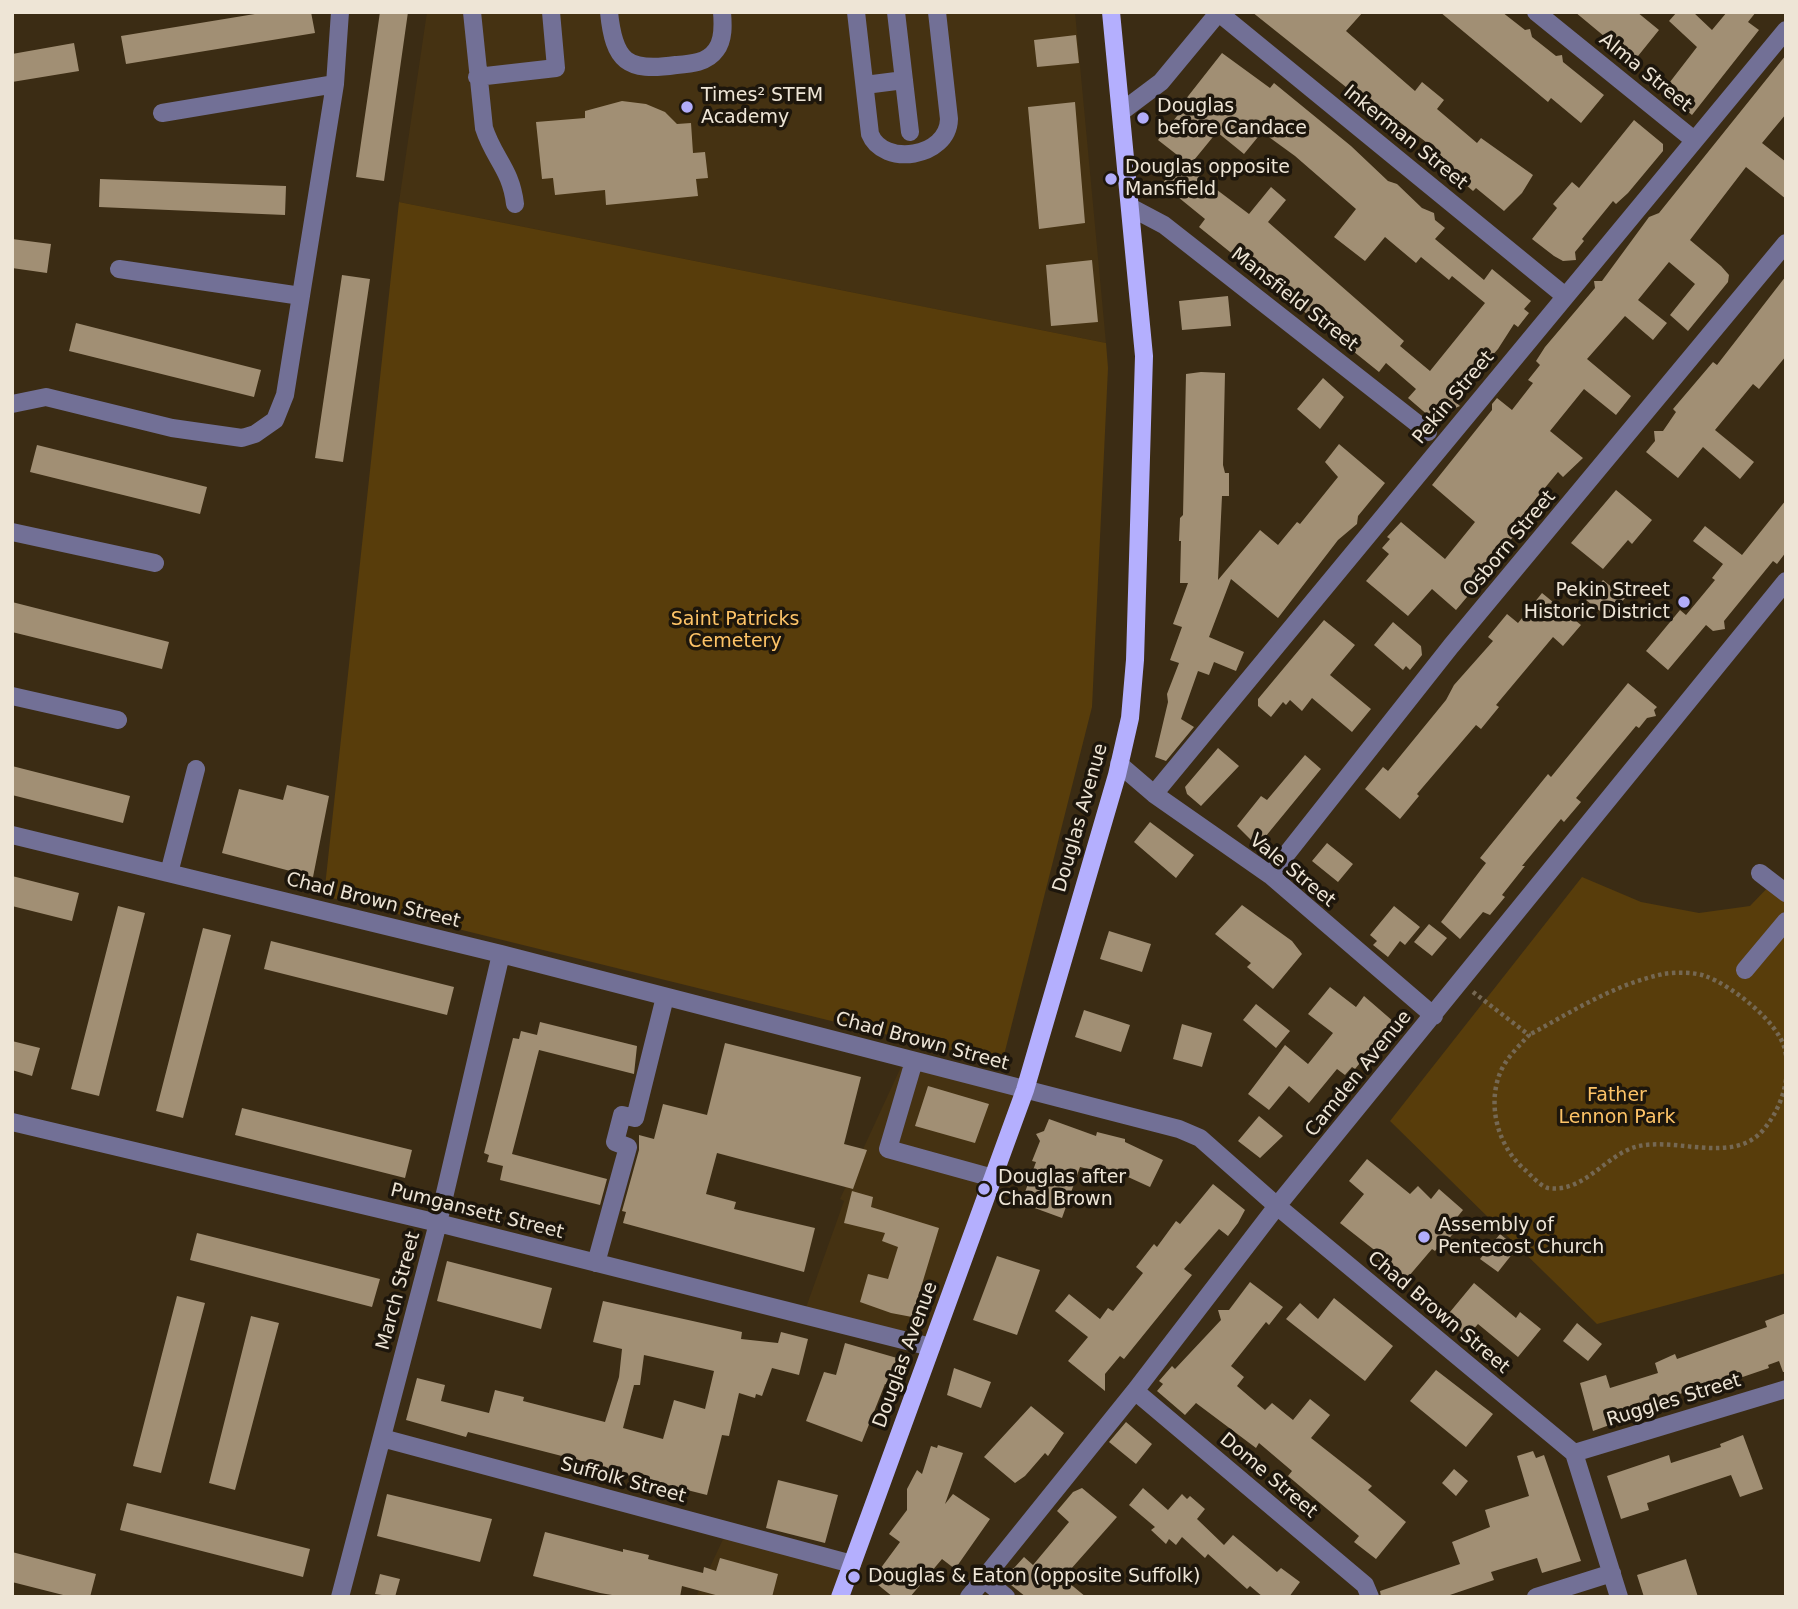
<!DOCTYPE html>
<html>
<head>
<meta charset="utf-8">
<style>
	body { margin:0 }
	#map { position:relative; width:1798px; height:1609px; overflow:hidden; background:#3b2c14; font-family:"DejaVu Sans",sans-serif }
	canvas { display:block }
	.frame { position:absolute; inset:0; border:14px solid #eee5d6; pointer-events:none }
</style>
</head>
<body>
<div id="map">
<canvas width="1798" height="1609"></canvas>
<div class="frame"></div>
</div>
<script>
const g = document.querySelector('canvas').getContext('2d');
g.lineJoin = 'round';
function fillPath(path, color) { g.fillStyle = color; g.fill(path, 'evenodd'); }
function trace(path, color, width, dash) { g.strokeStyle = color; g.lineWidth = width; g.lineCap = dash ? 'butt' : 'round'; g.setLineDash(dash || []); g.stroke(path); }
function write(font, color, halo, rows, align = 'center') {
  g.font = font + ' "DejaVu Sans",sans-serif'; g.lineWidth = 7; g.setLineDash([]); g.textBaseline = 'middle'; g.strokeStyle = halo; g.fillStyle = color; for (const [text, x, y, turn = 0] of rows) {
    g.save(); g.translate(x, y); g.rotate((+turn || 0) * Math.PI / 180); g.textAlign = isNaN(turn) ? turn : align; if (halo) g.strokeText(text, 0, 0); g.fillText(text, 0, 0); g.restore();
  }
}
const built = new Path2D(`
	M427,12H1075L1106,343L399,202Z
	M906,1056L1029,1086L933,1343L803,1316L844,1201L840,1199Z
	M725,1535L846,1563L837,1597H696Z`);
const green = new Path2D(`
	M399,202L1106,343L1108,368L1092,707L1002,1063L324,896Z
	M1582,877L1641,902L1699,913L1750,906L1774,881L1786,882V1273L1597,1324L1390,1121Z`);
const building = new Path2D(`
	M267,12H311L315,33L126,64L121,36Z
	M380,12H408L384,181L356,177Z
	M1252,12H1363L1346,31L1415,91L1422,82L1444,100L1437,109L1477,143L1481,138L1533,175L1522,193L1504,211L1476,188L1473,191L1422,147L1426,142L1385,111L1381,115Z
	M1440,12H1502L1525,30L1530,29L1532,37L1556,56L1562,55L1563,62L1604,95L1581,123L1551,98L1548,102Z
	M1575,12H1637L1659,30L1634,61Z
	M1677,12H1693L1712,30L1727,12H1756L1748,22L1759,30L1692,115L1663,91L1697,47L1669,21Z
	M1076,35L1079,63L1037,67L1034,40Z
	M74,43L79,71L12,82V54Z
	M1222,53L1270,88L1274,83L1351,146L1388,181L1397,184L1422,208L1434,213L1435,220L1445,228L1435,239L1484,280L1492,269L1531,301L1524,309L1529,313L1518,327L1514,324L1498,349L1453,400L1460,406L1446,412L1437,423L1408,398L1416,389L1386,363L1379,372L1199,227L1205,219L1162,184L1180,162L1249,214L1271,187L1286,200L1268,222L1404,341L1400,346L1430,371L1485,303L1452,276L1449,280L1421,257L1416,263L1385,237L1365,261L1334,237L1356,209L1295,156L1262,132L1244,154L1217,132L1190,165L1158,140L1181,111L1178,109Z
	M1786,55V114L1762,143L1786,162V199L1746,167L1690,240L1721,266L1729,275L1728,282L1688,331L1670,315L1695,284L1669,262L1638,300L1667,323L1653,340L1625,316L1587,359L1631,396L1616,415L1584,389L1550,431L1583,458L1563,477L1558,472L1525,512L1531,517L1474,581L1478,584L1456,610L1432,589L1408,616L1366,581L1389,554L1382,548L1390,539L1387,537L1401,522L1445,559L1475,522L1432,485L1492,410V404L1497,398L1512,410L1533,383L1528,380L1540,365L1536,361L1545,347L1595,288L1594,281H1602L1649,217L1659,213Z
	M622,101L646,104L665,112L677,124L691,123L693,153L705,152L708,178L696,179L698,196L606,205L605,190L555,195L553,178L542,179L536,122L585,118V111Z
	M1075,102L1085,223L1039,229L1028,107Z
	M1634,120L1663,144V151L1628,193L1616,204L1613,201L1582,239L1584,241L1575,252L1576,260L1563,261L1554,256L1532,239L1557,208L1553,204L1572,182L1579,188Z
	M100,179L286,186L285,215L99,207Z
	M12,239L51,244L47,273L12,268Z
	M1092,260L1098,322L1051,326L1046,265Z
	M342,275L370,279L343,462L315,458Z
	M1786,276V356L1759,389L1753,384L1715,430L1754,462L1740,479L1703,447L1678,478L1646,452L1655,441L1654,431H1663L1676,412L1673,409L1713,362L1717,365Z
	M1228,296L1231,326L1182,330L1179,301Z
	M76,323L261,370L254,397L69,351Z
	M1201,372L1225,373L1223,465L1225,473H1229V496H1222L1218,580L1260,530L1278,545L1297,522L1300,524L1338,477L1325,462L1339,444L1385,483L1358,516L1357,524L1338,540L1278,618L1231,579L1209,637L1244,652L1236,671L1214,662L1209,675L1198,671L1181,719L1194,727L1166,761L1155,757L1168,702L1167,694L1179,663L1170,660L1182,627L1173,624L1188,583H1180L1181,541H1179L1180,518L1183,515L1186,374Z
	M1323,378L1344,397L1320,429L1297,409Z
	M37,445L207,487L200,514L30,472Z
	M1616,490L1652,520L1632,544L1628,540L1603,569L1571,543Z
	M1786,500V552L1777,564L1773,561L1724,621L1725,629L1713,631L1706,625L1668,670L1646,651L1680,610L1686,615L1715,580L1712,578L1723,564L1693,541L1705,526L1742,555Z
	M1603,580L1625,598L1609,618L1586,600Z
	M1542,593L1581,625L1563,646L1553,637L1496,705L1499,707L1481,729L1476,725L1417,794L1419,796L1400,819L1365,789L1383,767L1388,771L1446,700L1454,685L1493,641L1488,637L1507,614L1518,623Z
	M12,602L169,642L162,669L12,632Z
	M1324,620L1355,645L1330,675L1371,709L1352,732L1312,698L1302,711L1290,700L1286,705L1283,702L1271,717L1258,706V699Z
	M1393,622L1421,646L1422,655L1410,670L1406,666L1403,670L1374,645Z
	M1628,683L1657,707L1654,710L1656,716L1647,718L1639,728L1636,726L1576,798L1581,802L1564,822L1561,819L1522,866H1525L1502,895L1505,897L1490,915L1483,912L1460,939L1441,922L1486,863L1480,858L1548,774L1551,777Z
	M1218,748L1239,766L1201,806L1187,794L1185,787Z
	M1305,755L1321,769L1261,842H1253L1237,826L1261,796L1267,800Z
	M12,766L130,796L123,823L12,795Z
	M287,785L329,796L313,877L222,853L239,789L283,800Z
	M1150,822L1194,855L1176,878L1134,842Z
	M1327,843L1353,864L1338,882L1312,861Z
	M12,876L79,893L72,921L12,906Z
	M1242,905L1292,941L1302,954L1273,989L1247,967L1251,963L1215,934Z
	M118,906L145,913L99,1096L71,1089Z
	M1394,906L1420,927L1405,945L1400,941L1388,957L1373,945L1377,941L1370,935Z
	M1429,924L1447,938L1432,956L1414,942Z
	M203,928L231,935L183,1118L156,1111Z
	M1109,931L1151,944L1142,972L1100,959Z
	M271,941L454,987L447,1015L264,969Z
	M1330,987L1356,1007L1364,996L1394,1022L1355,1069L1352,1067L1345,1075L1337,1069L1309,1103L1289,1086L1269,1110L1248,1094L1285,1045L1308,1064L1333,1033L1308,1014Z
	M1256,1004L1290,1031L1276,1048L1243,1020Z
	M1084,1010L1130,1025L1121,1052L1075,1037Z
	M540,1022L637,1046L634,1074L539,1050L512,1154L607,1179L600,1205L500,1180L503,1166L487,1162L489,1155L484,1153L513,1038L519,1039L521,1031L537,1035Z
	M1182,1024L1212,1033L1202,1067L1173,1059Z
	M12,1041L40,1048L32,1076L12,1070Z
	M725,1043L861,1077L844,1144L867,1150L853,1189L717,1153L706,1194L736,1202L734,1209L815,1228L804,1272L623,1223L626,1212L622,1211L639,1150V1135L654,1139L663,1104L707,1115Z
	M928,1086L989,1104L975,1143L915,1126Z
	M242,1108L412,1150L405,1178L235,1135Z
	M1259,1116L1283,1136L1260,1158L1238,1141Z
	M1049,1119L1096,1136L1097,1132L1125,1139V1142L1163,1160L1150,1187L1117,1172L1116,1176L1080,1167L1062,1218L1021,1203L1036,1162L1032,1161L1040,1141L1036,1134L1044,1131Z
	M1367,1159L1410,1194L1418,1186L1431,1199L1439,1189L1463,1210L1450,1226L1456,1230L1443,1246L1441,1244L1435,1251L1432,1249L1403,1283L1378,1261L1382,1256L1340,1223L1364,1194L1349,1181Z
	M1213,1184L1245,1210L1238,1223L1228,1236L1219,1229L1184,1269L1192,1275L1124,1359L1120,1356L1105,1374V1391L1068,1361L1088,1337L1055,1311L1069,1294L1100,1319L1108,1308L1113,1311L1143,1273L1136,1267L1154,1244L1157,1247L1176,1221L1180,1224Z
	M852,1191L873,1197L871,1207L939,1228L912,1317L891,1313L860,1302L868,1274L888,1279L898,1247L882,1241L885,1233L844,1223Z
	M197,1233L380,1279L372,1307L190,1260Z
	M1500,1234L1517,1248L1498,1272L1480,1259Z
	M997,1256L1040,1270L1017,1335L973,1320Z
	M447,1261L552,1288L541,1329L437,1301Z
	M1250,1282L1283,1307L1269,1325L1266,1322L1231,1366L1244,1377L1237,1386L1265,1410L1272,1403L1293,1420L1310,1399L1330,1415L1311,1438L1372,1486L1368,1490L1406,1522L1376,1559L1354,1542L1359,1536L1288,1476L1292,1471L1259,1443L1256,1448L1196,1403L1185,1415L1157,1391L1163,1384L1159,1381L1172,1366L1175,1369L1221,1320L1218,1310H1229Z
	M1474,1283L1516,1318L1520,1312L1541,1329L1518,1357L1478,1324L1467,1337L1445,1318Z
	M177,1296L205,1303L161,1473L133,1466Z
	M1334,1298L1393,1346L1365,1381L1286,1319L1300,1303L1318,1319Z
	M603,1301L742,1332L741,1339L778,1343L781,1332L808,1339L799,1375L772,1368L762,1396L756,1394L755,1398L739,1393L729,1436L722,1435L707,1495L623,1474L622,1478L595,1472L597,1465L468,1432L466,1437L406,1420L417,1378L445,1385L441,1401L489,1413L495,1390L524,1397L523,1401L605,1422L619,1377L622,1349L593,1342ZM644,1355L714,1371L705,1409L674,1400L663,1439L623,1428L634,1385H640Z
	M1786,1313V1372H1783L1779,1361L1768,1365L1769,1368L1725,1383L1727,1388L1702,1396L1699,1387L1649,1405L1651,1410L1593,1431L1580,1383L1606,1375L1610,1388L1658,1373L1655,1363L1675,1354L1677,1359L1767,1327L1765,1321Z
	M251,1316L279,1323L235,1490L209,1483Z
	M1577,1323L1602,1344L1588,1361L1563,1341Z
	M845,1343L897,1358L889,1385L885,1384L862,1442L806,1421L824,1372L836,1375Z
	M954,1368L991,1382L981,1408L947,1395Z
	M1436,1370L1493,1414L1466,1447L1410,1401Z
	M1031,1406L1064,1433L1048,1456L1045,1453L1025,1476L1015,1483L984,1457Z
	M1126,1422L1152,1444L1136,1464L1109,1442Z
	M1743,1435L1763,1489L1740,1497L1731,1475L1647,1503L1649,1510L1621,1519L1607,1476L1669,1455L1671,1463L1721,1447L1720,1444Z
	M938,1445L963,1453L945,1504L953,1494L990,1519L955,1569L942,1559L910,1597H893L872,1580L900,1542L889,1534L907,1510V1489L917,1470L922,1474L931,1446L937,1448Z
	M1533,1451L1536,1458L1544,1455L1581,1561L1542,1573L1537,1558L1491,1572L1494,1580L1444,1597H1381L1380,1591L1460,1564L1452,1542L1490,1527L1485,1510L1529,1496L1517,1456Z
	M1454,1469L1468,1481L1456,1496L1442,1483Z
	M778,1480L838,1495L825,1543L766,1528Z
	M1082,1488L1117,1517L1063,1578L1086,1597H1026L1006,1581L1005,1570L1014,1568L1024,1557L1033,1565L1069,1522L1057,1511L1073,1492Z
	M1143,1488L1168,1510L1182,1494L1187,1499L1190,1496L1205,1509L1197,1519L1224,1545L1233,1535L1277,1572L1281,1568L1300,1582L1289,1597H1263L1250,1586L1247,1589L1208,1554L1205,1558L1182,1537L1176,1545L1169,1539L1166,1544L1151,1530L1155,1527L1129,1505Z
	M387,1494L492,1519L480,1562L377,1536Z
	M127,1503L310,1549L303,1577L120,1530Z
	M545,1532L623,1552V1549L649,1555L648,1559L703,1573L704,1567L716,1571L720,1558L778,1574L772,1597H723L682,1586L680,1597H624L600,1593L533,1576Z
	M12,1552L96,1574L90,1597H71L12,1582Z
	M1686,1559L1698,1597H1644L1637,1575Z
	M380,1574L400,1579L395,1597L375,1594Z`);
const path = new Path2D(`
	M1473,992L1529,1035C1519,1046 1506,1058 1500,1073C1487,1106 1498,1146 1524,1169C1531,1175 1540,1186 1548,1188C1582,1193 1603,1159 1632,1148C1672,1134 1733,1167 1764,1129C1782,1107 1791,1078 1785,1050C1779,1022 1731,985 1705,976C1694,972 1676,972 1663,974C1613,985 1573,1011 1529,1035`);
const minor = new Path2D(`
	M472,12L484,128C494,159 511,169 515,204
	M609,12C614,62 627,72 676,65C690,64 707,63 716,50C724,40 723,24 722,12
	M856,12L870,134C883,167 948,158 949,119L937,12
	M896,12L910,132
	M1536,12L1694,140
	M1219,13L1565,296
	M477,77L556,68L551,12
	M865,85L904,80
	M1121,112L1161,82L1219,12
	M162,113L335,84
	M1130,207L1164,225L1428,432
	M119,269L301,296
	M12,404L46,397L172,428L242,438L255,434L275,420L285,395L335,84L340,12
	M12,532L155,563
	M12,696L118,720
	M1119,764L1154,794L1270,875L1434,1016
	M1154,794L1786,30
	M12,835L501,954L1179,1129L1200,1138L1277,1206L1574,1453L1619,1597
	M169,873L196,769
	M1760,873L1786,893
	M1270,875L1451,646L1786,243
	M1745,970L1786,921
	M914,1061L888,1149L993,1178
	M12,1122L438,1223L931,1347
	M596,1263L628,1147L615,1142L622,1115L635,1118L665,997
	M1135,1391L1365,1585L1370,1597
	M382,1438L852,1564
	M1574,1453L1786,1389
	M984,1579L1006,1597
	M340,1597L438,1223L501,954
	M969,1597L1135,1391L1277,1206L1786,581
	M1536,1597L1612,1573`);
const major = new Path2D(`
	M840,1597L1025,1090L1117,775L1130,718L1135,660L1144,356L1111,12`);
const markers = [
	[687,107,7,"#b2adfa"],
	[1143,118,7,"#b2adfa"],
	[1111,179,7,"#b2adfa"],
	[1684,602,7,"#b2adfa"],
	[984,1189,7,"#b2adfa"],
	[1424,1237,7,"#b2adfa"],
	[854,1577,7,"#b2adfa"]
];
const streetNames = [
	["Alma Street",1645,73,39],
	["Inkerman Street",1405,138,39],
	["Mansfield Street",1294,300,38],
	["Pekin Street",1454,398,-50],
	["Osborn Street",1510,544,-50],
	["Douglas Avenue",1081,818,-74],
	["Vale Street",1292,871,39],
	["Chad Brown Street",373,901,14],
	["Chad Brown Street",922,1042,15],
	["Camden Avenue",1359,1074,-51],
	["Pumgansett Street",477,1212,14],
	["March Street",399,1291,-75],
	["Chad Brown Street",1438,1313,40],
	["Douglas Avenue",906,1355,-70],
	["Ruggles Street",1674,1401,-17],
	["Dome Street",1268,1476,40],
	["Suffolk Street",623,1481,15]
];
const poiNames = [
	["Times² STEM",701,96],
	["Academy",701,118],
	["Douglas",1157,107],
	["before Candace",1157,129],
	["Douglas opposite",1125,168],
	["Mansfield",1125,190],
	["Pekin Street",1670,591,"right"],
	["Historic District",1670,613,"right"],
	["Douglas after",998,1178],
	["Chad Brown",998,1200],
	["Assembly of",1438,1226],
	["Pentecost Church",1438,1248],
	["Douglas & Eaton (opposite Suffolk)",868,1577]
];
const parkNames = [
	["Saint Patricks",735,620],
	["Cemetery",735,642],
	["Father",1617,1096],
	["Lennon Park",1617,1118]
];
fillPath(built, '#453212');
fillPath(green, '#583d0b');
fillPath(building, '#a18f74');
trace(path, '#756853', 4.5, [3.5, 3.5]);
trace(minor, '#727096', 18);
trace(major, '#b4affe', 18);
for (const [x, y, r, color] of markers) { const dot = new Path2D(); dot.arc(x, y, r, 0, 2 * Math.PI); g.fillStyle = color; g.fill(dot); trace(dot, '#1d160c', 2.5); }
write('19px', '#eee5d6', '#1d160c', streetNames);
write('19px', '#eee5d6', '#1d160c', poiNames, 'left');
write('19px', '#fdc367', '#1d160c', parkNames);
</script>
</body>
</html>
